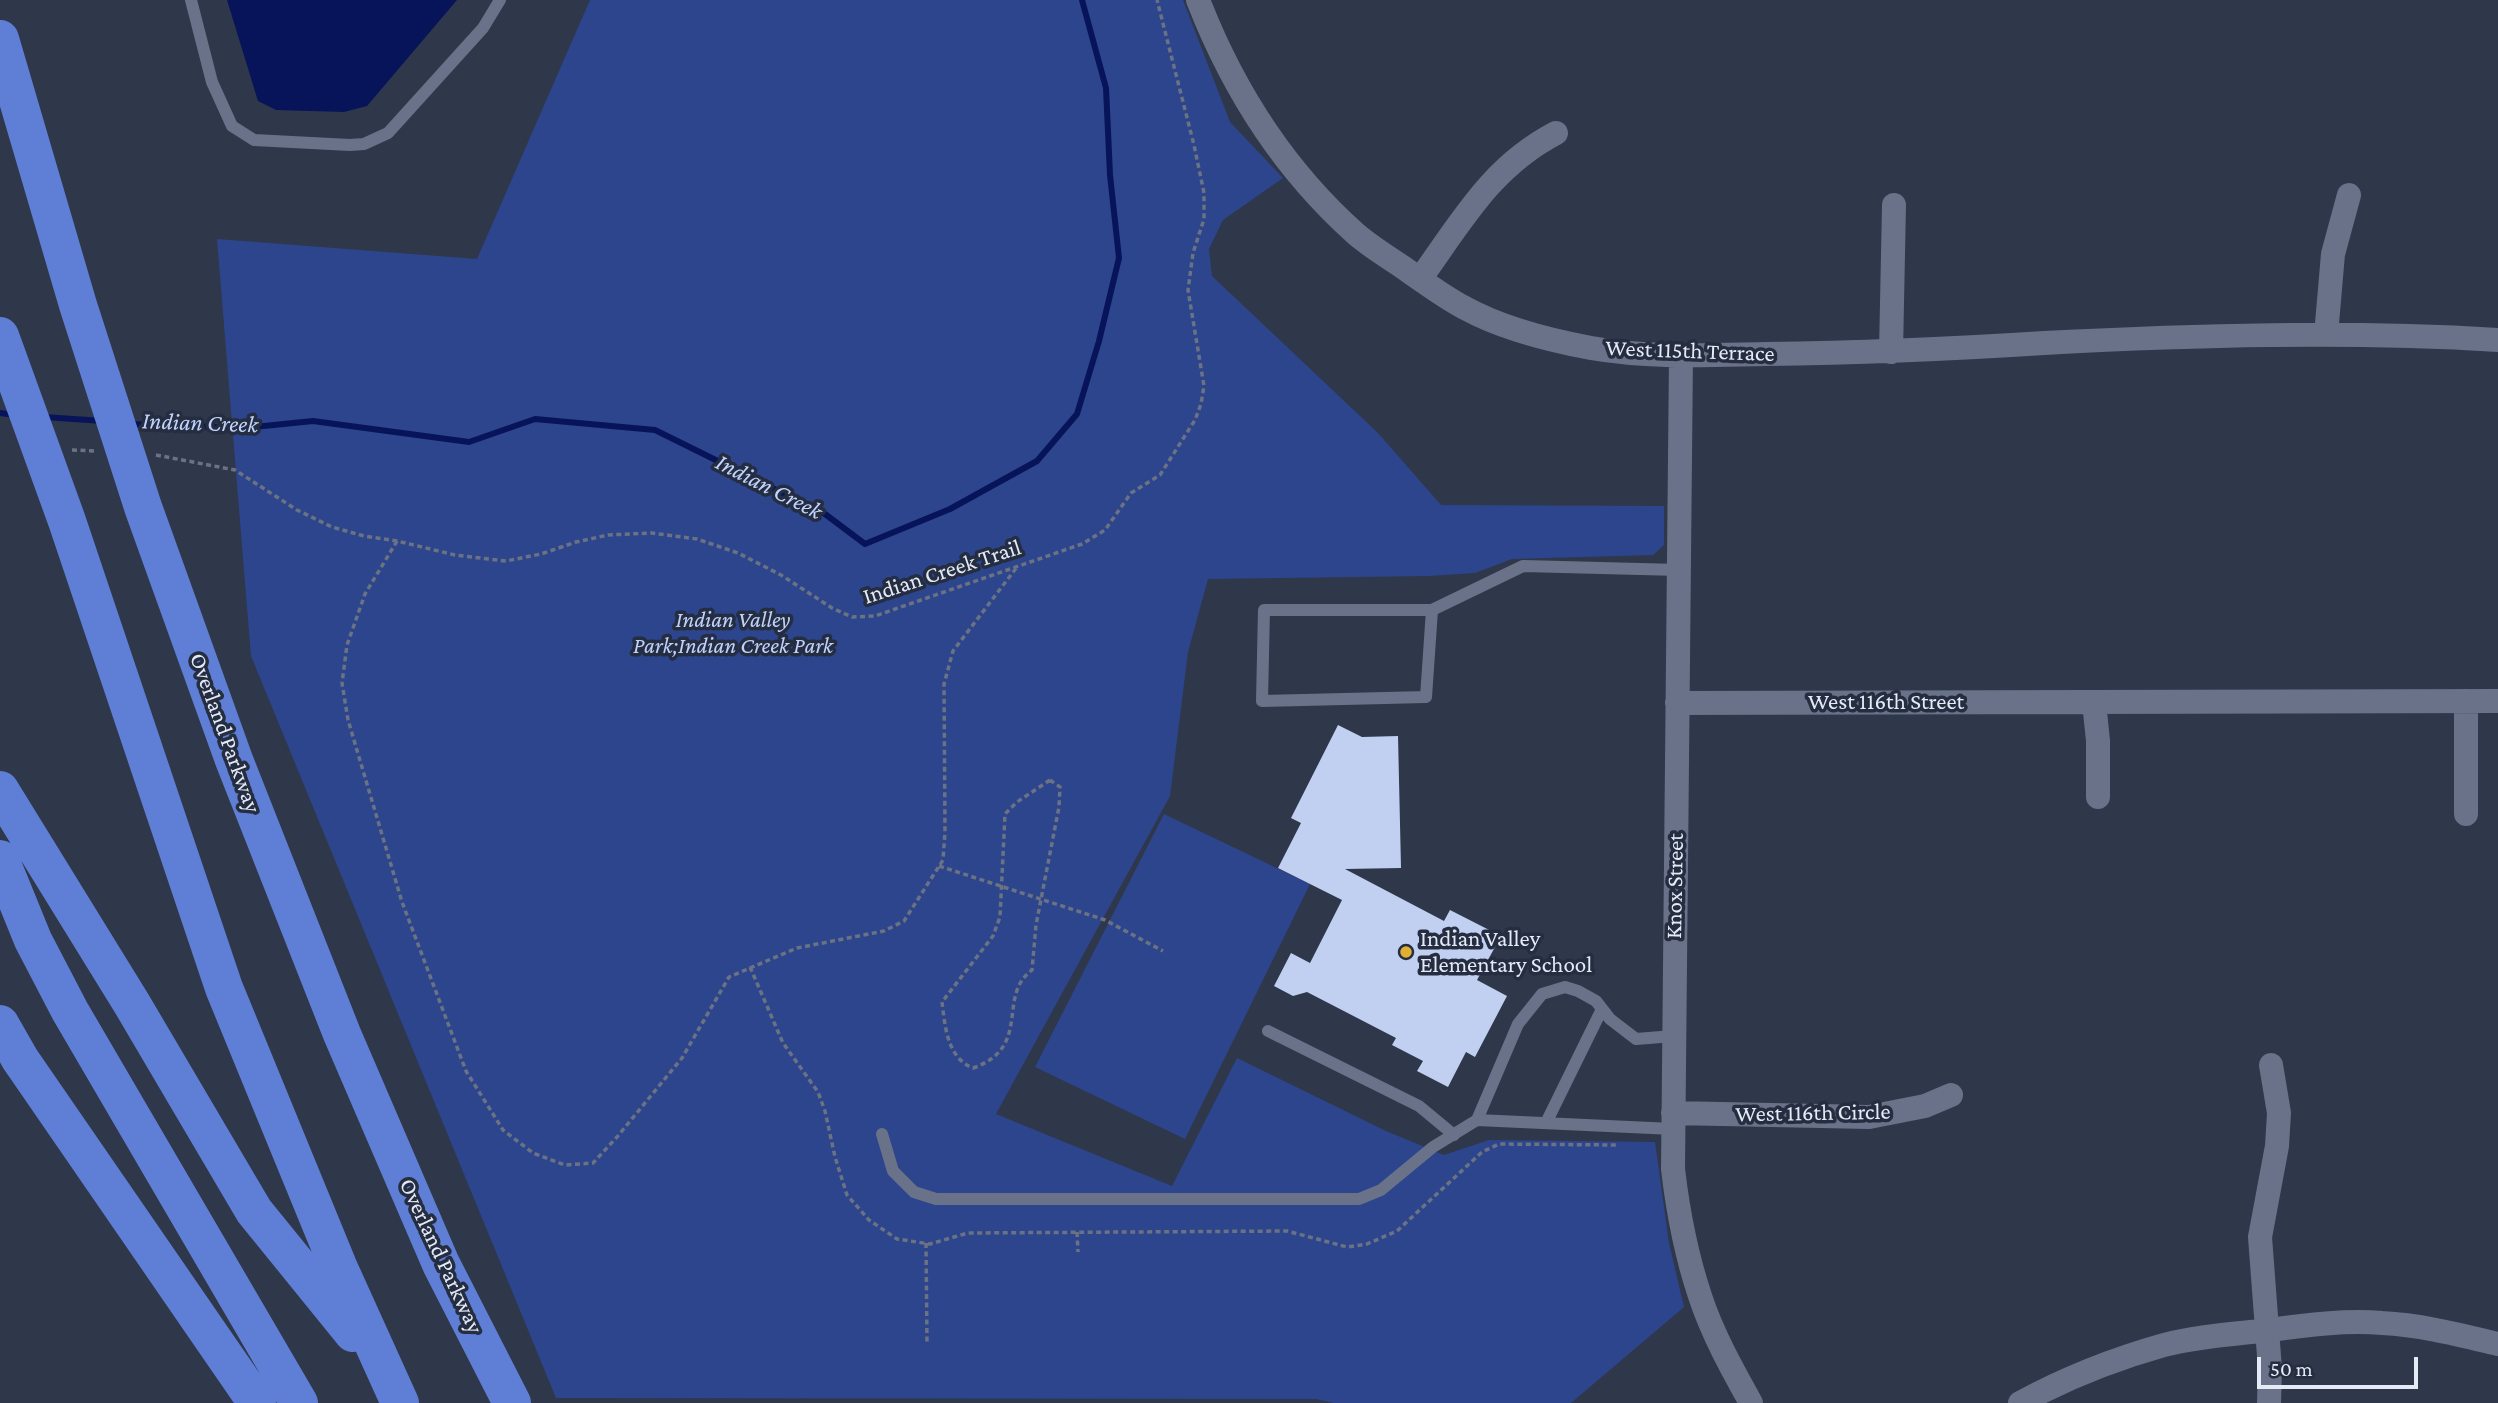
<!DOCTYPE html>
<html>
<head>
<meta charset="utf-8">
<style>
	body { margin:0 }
	#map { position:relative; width:2498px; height:1403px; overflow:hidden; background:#2f374a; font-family:"Crimson Pro",serif }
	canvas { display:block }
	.scale { position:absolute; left:2257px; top:1357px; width:161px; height:32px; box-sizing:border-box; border:4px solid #e5eaf7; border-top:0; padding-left:9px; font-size:21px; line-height:24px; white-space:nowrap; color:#e5eaf7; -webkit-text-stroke:5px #252d40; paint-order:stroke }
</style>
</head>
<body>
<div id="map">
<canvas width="2498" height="1403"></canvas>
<div class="scale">50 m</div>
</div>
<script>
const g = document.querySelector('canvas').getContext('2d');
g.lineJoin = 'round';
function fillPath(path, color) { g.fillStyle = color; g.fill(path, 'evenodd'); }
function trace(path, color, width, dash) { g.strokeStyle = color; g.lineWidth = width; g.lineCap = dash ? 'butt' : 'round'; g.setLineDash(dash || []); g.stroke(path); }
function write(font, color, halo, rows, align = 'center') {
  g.font = font + ' "Crimson Pro",serif'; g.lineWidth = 7; g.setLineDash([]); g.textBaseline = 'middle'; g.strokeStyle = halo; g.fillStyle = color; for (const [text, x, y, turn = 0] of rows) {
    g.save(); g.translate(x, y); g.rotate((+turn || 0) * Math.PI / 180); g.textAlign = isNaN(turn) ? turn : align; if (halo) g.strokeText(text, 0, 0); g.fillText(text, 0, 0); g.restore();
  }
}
const green = new Path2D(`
	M590,0H1183L1230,122L1283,178L1223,220L1209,249L1212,276L1378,433L1441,505L1664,506V545L1653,555L1512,559L1475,573L1429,576L1208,579L1188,652L1170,796L996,1114L1172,1186L1237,1058L1386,1131L1444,1155L1489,1140L1655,1142L1669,1243L1684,1307L1571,1403H1334L1316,1399L556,1398L251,656L217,239L477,259Z
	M1164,814L1310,884L1185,1139L1035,1067Z`);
const water = new Path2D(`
	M227,0H457L367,106L344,112L276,110L258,101Z`);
const stream = new Path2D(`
	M0,413L15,415
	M44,417L103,421
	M131,424L244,428L313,421L469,442L535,419L655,430L825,514L865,544L950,509L1037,461L1077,414L1099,341L1119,258L1110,175L1106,88L1082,0`);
const building = new Path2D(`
	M1338,725L1362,737L1398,736L1401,868L1345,869L1444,921L1450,910L1501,936L1477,980L1507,996L1475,1057L1466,1052L1448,1087L1417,1071L1423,1061L1392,1045L1396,1038L1307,992L1293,996L1274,986L1291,953L1310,963L1342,900L1278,868L1301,823L1291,818Z`);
const path = new Path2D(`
	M72,450L96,451
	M156,455L235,470L297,510L332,527L364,536L397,541L455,555L506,561L541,554L576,542L608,535L652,533L697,539L738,553L781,575L832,608L852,617L875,616L1082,544L1105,530L1131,493L1160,475L1195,420L1201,404L1204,386L1188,290L1193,253L1204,219V193L1194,145L1157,0
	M397,541L365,594L347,645L342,683L348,720L402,902L466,1071L503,1130L533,1153L565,1165L593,1163L617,1137L682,1058L729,977L797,948L884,931L904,921L943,860L945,832L944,684L953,651L1017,567
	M1050,780L1060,787L1059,807L1036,925L1032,970C996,996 1033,1047 973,1068C947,1058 945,1026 942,1002L993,936L1000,917L1005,814L1017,802Z
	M939,866L1105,920L1163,951
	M750,967L783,1043L818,1092L825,1111L835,1157L847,1195L869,1220L897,1239L930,1244L968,1233L1287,1231L1347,1247L1367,1244L1397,1231L1482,1152L1499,1144L1616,1145
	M1077,1232L1078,1252
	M926,1243L927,1343`);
const service = new Path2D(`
	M191,0L212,82L232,126L254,140L350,145L364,144L388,133L483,28L500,0
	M1432,610L1426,697L1262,701L1264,610H1432L1523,566L1679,570
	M1268,1031L1419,1106L1454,1135
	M1477,1120L1518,1024L1542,994L1565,987L1578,991L1596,1001L1610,1019L1636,1039L1674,1036
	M1546,1123L1602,1009
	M882,1134L893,1171L914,1192L936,1199H1359L1381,1190L1433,1147L1477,1120L1673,1129`);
const minor = new Path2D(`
	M1198,0C1233,90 1284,170 1356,234C1371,247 1388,257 1404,268C1424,282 1444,297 1465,308C1503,329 1548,340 1591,348C1648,358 1708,355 1766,354C1859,353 1951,349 2044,343C2196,335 2347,331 2498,340
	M1420,279C1462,221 1491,167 1556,133
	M2326,335L2333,254L2349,195
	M1891,352L1894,205
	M1681,355L1673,1169C1678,1212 1686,1254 1700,1296C1712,1333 1732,1369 1751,1403
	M2466,701V814
	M2094,702L2098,741V797
	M1677,703L2498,701
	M1673,1113L1869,1117L1925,1106L1951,1095
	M2020,1403C2066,1378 2114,1359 2164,1345C2199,1336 2235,1334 2270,1330C2306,1325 2346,1320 2382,1323C2422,1325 2460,1335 2498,1344
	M2269,1403L2270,1369L2260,1237L2277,1146L2279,1113L2271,1065`);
const motorway = new Path2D(`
	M0,39L78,305L143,507L234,760L342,1034L441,1264L512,1403
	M0,336L67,521L224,988L338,1266L400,1403
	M0,790L132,1004L254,1211L353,1333
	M0,859L33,940L70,1011L299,1403
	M0,1024L20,1059L257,1403`);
const markers = [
	[1406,952,7,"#dfb034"]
];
const streetNames = [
	["West 115th Terrace",1690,351,2],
	["Indian Creek Trail",942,572,-18],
	["West 116th Street",1886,702],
	["Overland Parkway",225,733,70],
	["Knox Street",1675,886,-89],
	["West 116th Circle",1813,1113,-1],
	["Overland Parkway",441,1256,65]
];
const parkNames = [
	["Indian Valley",733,620],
	["Park;Indian Creek Park",733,646]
];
const poiNames = [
	["Indian Valley",1420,939],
	["Elementary School",1420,965]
];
const waterNames = [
	["Indian Creek",200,423,2],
	["Indian Creek",769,487,27]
];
fillPath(green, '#2d458d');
fillPath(water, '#08145a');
trace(stream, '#08145a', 6);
fillPath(building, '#c1cff1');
trace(path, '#6b7283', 3.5, [5, 3.5]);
trace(service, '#697288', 12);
trace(minor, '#697288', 24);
trace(motorway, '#5f7fd6', 38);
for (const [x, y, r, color] of markers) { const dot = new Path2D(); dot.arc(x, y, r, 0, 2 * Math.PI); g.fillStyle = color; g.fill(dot); trace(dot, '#252d40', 2.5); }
write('23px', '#e5eaf7', '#252d40', streetNames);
write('italic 23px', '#c0d2fc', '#252d40', parkNames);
write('23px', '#e5eaf7', '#252d40', poiNames, 'left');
write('italic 24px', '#c2d4fe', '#252d40', waterNames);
</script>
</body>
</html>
